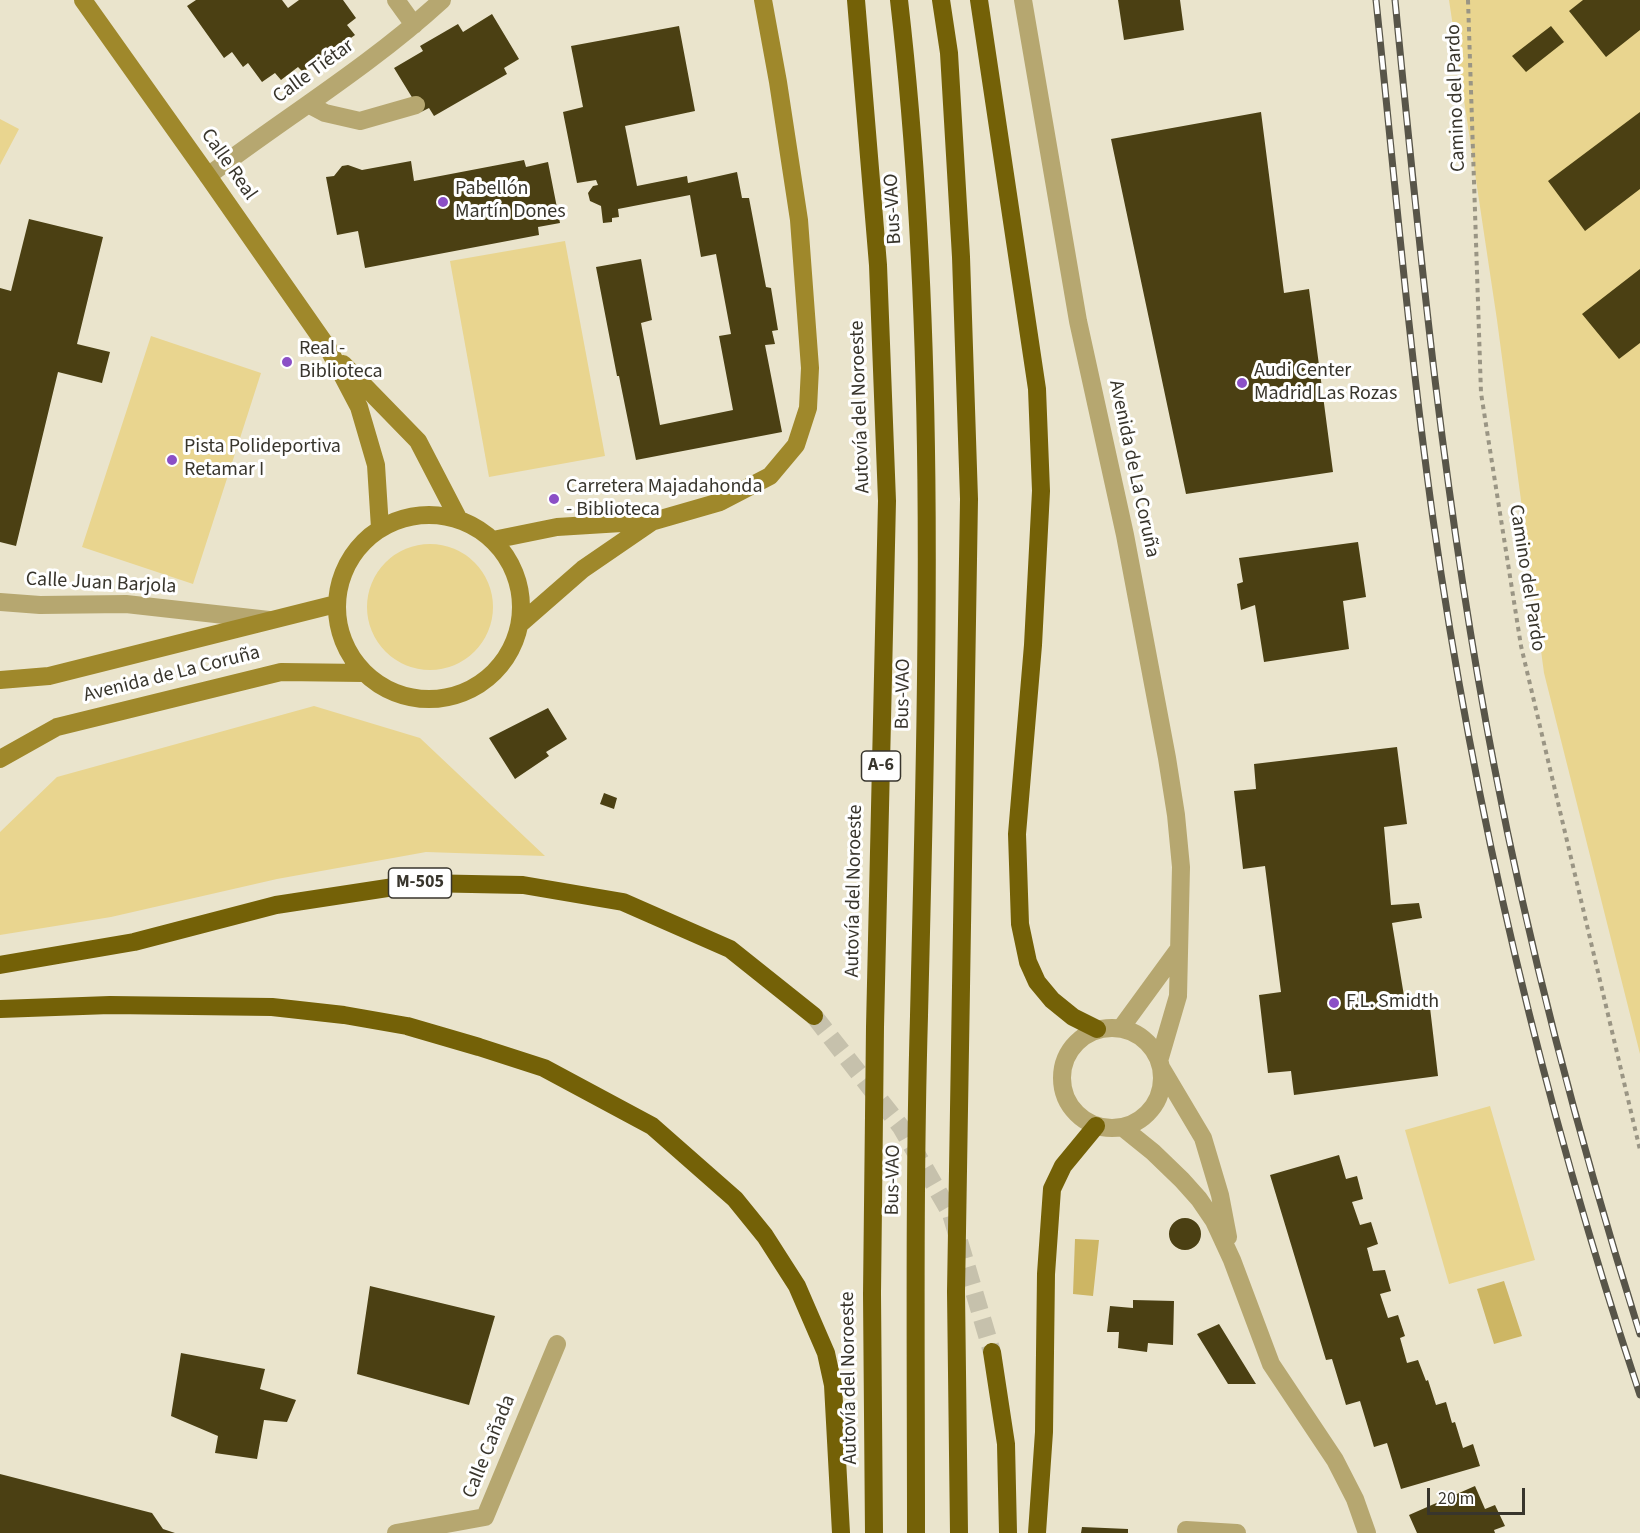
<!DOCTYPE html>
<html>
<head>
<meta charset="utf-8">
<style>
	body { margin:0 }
	#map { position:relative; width:1640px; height:1533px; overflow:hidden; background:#eae4cc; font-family:"Source Sans 3",sans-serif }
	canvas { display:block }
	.scale { position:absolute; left:1427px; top:1488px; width:98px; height:27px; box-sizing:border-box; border:3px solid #38352c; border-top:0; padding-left:8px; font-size:18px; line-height:21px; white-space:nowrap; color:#38352c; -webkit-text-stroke:4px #fff; paint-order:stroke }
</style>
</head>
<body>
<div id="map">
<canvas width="1640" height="1533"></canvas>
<div class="scale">20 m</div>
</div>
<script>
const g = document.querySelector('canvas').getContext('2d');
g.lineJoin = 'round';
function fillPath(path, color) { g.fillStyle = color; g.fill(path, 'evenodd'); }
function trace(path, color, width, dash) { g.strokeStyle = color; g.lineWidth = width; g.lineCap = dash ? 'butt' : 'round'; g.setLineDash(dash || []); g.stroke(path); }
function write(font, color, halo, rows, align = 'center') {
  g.font = font + ' "Source Sans 3",sans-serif'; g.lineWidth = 6; g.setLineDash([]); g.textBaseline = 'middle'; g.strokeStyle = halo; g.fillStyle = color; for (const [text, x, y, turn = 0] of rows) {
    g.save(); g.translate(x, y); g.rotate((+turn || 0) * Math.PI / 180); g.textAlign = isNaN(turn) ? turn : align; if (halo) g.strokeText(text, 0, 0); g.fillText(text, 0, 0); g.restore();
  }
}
const green = new Path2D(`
	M1449,0H1640V1054L1544,673L1497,320Z
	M0,119L19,129L0,165Z
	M565,241L605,456L489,477L450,261Z
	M151,336L261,373L193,584L82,547Z
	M367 607a63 63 0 1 1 126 0a63 63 0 1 1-126 0Z
	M314,706L420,738L545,856L426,852L277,879L111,917L0,935V832L57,777Z
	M1490,1106L1535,1260L1449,1284L1405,1130Z`);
const water = new Path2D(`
	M1075,1239L1099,1240L1093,1296L1073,1294Z
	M1504,1281L1522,1336L1494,1344L1477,1289Z`);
const building = new Path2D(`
	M196,0H282L288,8L299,0H343L356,18L347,25L355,35L303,72L298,67L281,80L275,73L262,82L248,63L243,67L232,52L224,58L187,6Z
	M1118,0H1180L1184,30L1124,40Z
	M1583,0H1640V30L1606,57L1569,11Z
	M492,14L519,59L504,68L507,74L434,116L429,108L421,112L394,68L423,51L420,46L458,24L463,32Z
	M679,26L695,111L625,126L637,186L687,176L688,183L737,172L742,198H749L766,287L771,288L778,330L772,331L775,344L765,345L782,432L636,460L619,376H617L596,267L641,259L652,320L641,323L660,425L733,410L719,336L731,334L716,254L701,257L690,195L618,209L619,217L612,218V222L603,223L601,206L590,201L588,193L593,186L598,185L596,180L577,183L563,112L583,107L571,46Z
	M1551,26L1564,42L1526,72L1512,56Z
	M1261,112L1284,293L1309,289L1333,472L1186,494L1111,139Z
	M1640,112V189L1585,231L1548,181Z
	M524,160L526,167L548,162L560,223L538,227L539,235L365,268L358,231L337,235L326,177L334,176L342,166L348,165L362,170L411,161L414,181Z
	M29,219L103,237L77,344L110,352L102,383L58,372L16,546L0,542V288L11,291Z
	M1640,269V343L1619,359L1582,314Z
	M1358,542L1366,597L1343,601L1349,649L1264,662L1255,605L1241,610L1237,584L1243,582L1239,558Z
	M548,708L567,739L546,752L549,756L515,779L489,738Z
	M1397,747L1407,824L1384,827L1391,905L1419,903L1422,918L1392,923L1405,1002L1429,999L1438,1076L1294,1095L1291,1071L1268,1073L1259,995L1281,992L1265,866L1243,869L1234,791L1256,789L1254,764Z
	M604,793L617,798L614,809L600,804Z
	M1339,1155L1346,1179L1357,1176L1363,1199L1352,1202L1360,1225L1371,1222L1378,1244L1367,1248L1373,1271L1385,1270L1391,1291L1380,1294L1388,1318L1398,1315L1405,1336L1400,1338L1407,1363L1418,1360L1426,1381L1428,1380L1436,1405L1446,1402L1452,1423L1455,1422L1463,1448L1473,1444L1480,1466L1401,1489L1387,1443L1374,1447L1360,1401L1346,1405L1332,1359L1326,1360L1270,1175Z
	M1169 1234a16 16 0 1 1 32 0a16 16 0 1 1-32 0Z
	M370,1286L495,1316L469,1405L357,1374Z
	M1133,1300L1174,1301L1173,1345L1148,1343L1147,1352L1118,1348L1119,1332H1107L1110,1306L1133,1308Z
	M1219,1324L1256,1384H1228L1197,1334Z
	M181,1353L265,1369L260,1389L296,1400L287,1422L264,1420L257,1459L215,1453L218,1436L171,1416Z
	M0,1474L152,1513L163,1529L175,1533H0Z
	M1475,1486L1485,1509L1495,1505L1505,1526L1494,1530L1495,1533H1417L1409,1515Z
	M1082,1527L1128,1529V1533H1081Z`);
const highwayTunnel = new Path2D(`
	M814,1016L901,1127L951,1214L992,1352`);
const path = new Path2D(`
	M1468,0L1481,393L1521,646L1640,1150`);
const street = new Path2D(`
	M396,0L414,25
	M1023,0L1078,321L1125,535L1167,758L1176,815L1181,867L1178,996L1159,1061
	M308,104L325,113L360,121L416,105
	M208,176C286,117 370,66 442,0
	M0,602L40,605L126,604L269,620
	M1062 1078a50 50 0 1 1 100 0a50 50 0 1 1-100 0Z
	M1121,1028L1178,950
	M1162,1069L1203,1138L1220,1195L1228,1237
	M1122,1127L1153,1152L1182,1180L1199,1199L1214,1221L1232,1260L1271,1364L1335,1460L1355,1499L1367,1533
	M1186,1530L1237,1533
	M396,1533L485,1517L557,1344`);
const secondary = new Path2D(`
	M83,0L208,176L328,348L359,407L376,465L380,528
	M343,364L418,441L459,520
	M337 607a92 92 0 1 1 184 0a92 92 0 1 1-184 0Z
	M493,540L557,527L654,521L720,502L770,476L796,445L808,408L810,368L799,220L778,82L763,0
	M520,624L583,569L653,521
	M0,680L49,676L336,604
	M0,759L57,727L281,672L364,673`);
const highway = new Path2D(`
	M856,0L878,265L887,501L875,1027L872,1294L874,1533
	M899,0C938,337 927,678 919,1016C914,1189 916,1361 916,1533
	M941,0L949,53L961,257L969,499L956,1292L959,1533
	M979,0L1037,389L1041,491L1033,645L1017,834L1020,924L1028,962L1037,982L1052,1000L1073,1017L1097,1029
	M0,965L134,942L276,905L420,883L523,885L623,902L730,949L814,1016
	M0,1009L110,1005L272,1007L344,1015L407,1026L479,1047L544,1068L652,1126L735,1199L765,1236L797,1286L826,1353L833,1385L841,1533
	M992,1352L1006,1444L1008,1533
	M1037,1533L1044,1432L1046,1274L1052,1189L1063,1166L1096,1126`);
const rail = new Path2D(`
	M1376,0C1394,173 1409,346 1433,519C1475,816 1545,1110 1640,1395
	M1395,0C1420,256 1445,512 1494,765C1531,958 1581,1146 1640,1334`);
const markers = [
	[443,202,6,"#8b4fc6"],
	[287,362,6,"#8b4fc6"],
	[1242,383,6,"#8b4fc6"],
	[172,460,6,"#8b4fc6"],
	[554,499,6,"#8b4fc6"],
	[1334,1003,6,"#8b4fc6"]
];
const shields = [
	[881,766,39],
	[420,883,63]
];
const shieldNames = [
	["A-6",881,766],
	["M-505",420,883]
];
const streetNames = [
	["Calle Tiétar",314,72,-36],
	["Camino del Pardo",1457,98,-92],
	["Calle Real",228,165,55],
	["Bus-VAO",894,209,-93],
	["Autovía del Noroeste",861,407,-92],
	["Avenida de La Coruña",1133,469,78],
	["Camino del Pardo",1526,578,81],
	["Calle Juan Barjola",101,584,3],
	["Avenida de La Coruña",172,675,-14],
	["Bus-VAO",904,694,-89],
	["Autovía del Noroeste",855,891,-89],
	["Bus-VAO",894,1180,-89],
	["Autovía del Noroeste",850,1378,-91],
	["Calle Cañada",490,1447,-68]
];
const poiNames = [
	["Pabellón",455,190],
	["Martín Dones",455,213],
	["Real -",299,350],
	["Biblioteca",299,373],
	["Audi Center",1254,372],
	["Madrid Las Rozas",1254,395],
	["Pista Polideportiva",184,448],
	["Retamar I",184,471],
	["Carretera Majadahonda",566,488],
	["- Biblioteca",566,511],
	["F.L. Smidth",1346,1003]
];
fillPath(green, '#e9d58f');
fillPath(water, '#cdb664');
fillPath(building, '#4b4013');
trace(highwayTunnel, '#c6c1ac', 18, [18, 9]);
trace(path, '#9a9584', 4, [4.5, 4.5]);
trace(street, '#b6a770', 18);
trace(secondary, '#9f882b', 18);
trace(highway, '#746107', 18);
trace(rail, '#585549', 7);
trace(rail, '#fff', 4.5, [14]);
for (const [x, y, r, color] of markers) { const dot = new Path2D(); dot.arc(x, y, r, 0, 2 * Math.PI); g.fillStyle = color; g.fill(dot); trace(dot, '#fff', 2); }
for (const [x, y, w] of shields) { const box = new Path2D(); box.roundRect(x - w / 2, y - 15, w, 30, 4.5); g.fillStyle = '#fff'; g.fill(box); trace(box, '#38352c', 1.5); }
write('bold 18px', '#38352c', null, shieldNames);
write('20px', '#38352c', '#fff', streetNames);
write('20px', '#38352c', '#fff', poiNames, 'left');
</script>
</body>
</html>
